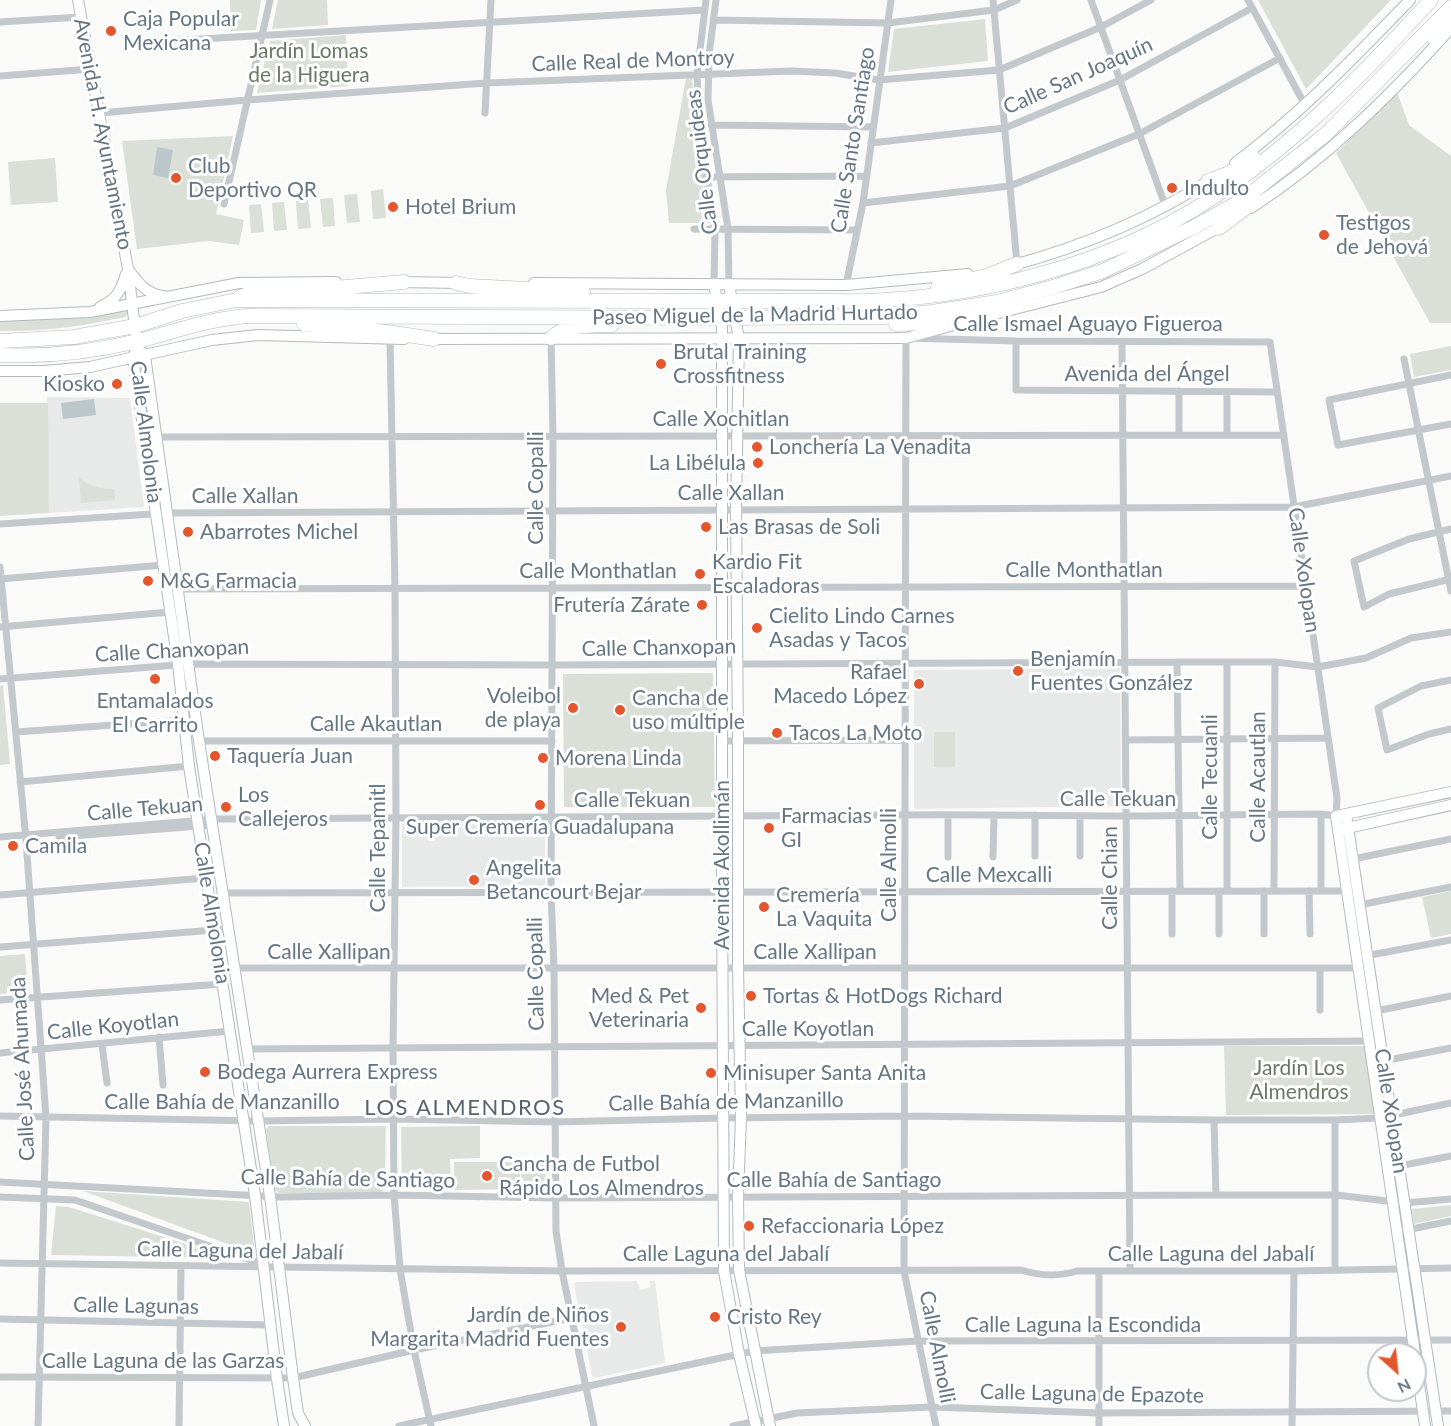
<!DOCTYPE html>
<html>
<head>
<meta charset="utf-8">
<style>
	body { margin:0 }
	#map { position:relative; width:1451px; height:1426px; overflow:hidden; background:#fafaf8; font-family:Lato,sans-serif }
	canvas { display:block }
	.north { position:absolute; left:1367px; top:1342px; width:60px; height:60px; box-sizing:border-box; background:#fff; border:2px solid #c1c8cd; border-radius:50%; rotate:153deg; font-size:16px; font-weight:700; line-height:24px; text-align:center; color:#657683 }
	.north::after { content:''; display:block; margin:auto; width:21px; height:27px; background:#e4572e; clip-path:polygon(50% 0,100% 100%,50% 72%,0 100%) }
</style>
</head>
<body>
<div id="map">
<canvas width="1451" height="1426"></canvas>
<div class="north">N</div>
</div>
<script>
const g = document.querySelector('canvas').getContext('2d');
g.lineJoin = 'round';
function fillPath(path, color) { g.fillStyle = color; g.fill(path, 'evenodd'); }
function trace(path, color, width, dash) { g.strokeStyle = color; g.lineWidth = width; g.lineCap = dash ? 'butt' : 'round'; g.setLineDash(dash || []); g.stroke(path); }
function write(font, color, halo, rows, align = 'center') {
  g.font = font + ' Lato,sans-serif'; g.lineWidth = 6; g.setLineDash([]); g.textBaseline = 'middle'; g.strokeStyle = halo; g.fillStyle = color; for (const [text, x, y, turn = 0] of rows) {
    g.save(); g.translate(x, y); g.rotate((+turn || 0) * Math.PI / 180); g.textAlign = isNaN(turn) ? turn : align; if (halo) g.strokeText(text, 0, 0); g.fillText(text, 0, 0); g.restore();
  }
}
const built = new Path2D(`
	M47,397L130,398L144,507L49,513Z
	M1120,668L1121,806L914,809V670Z
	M545,823V886L402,887V824Z
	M637,1281L640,1290L651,1287L649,1281H655L665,1363L595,1378L592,1376L574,1284L576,1282Z`);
const green = new Path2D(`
	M230,0H261L256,30L231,31Z
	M278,0H327L328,25L272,29Z
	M1258,0H1391L1306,89Z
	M985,19L988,61L888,72L894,29Z
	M346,35L348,86L257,93L270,41Z
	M686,78H692L696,128L711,223H669L666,190Z
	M1397,92L1409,125L1451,156V323H1430L1336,153Z
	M233,136L216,214L244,220L239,245L209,241L137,249L122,141Z
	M55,158L58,202L11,205L8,162Z
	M383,189L386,218L373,219L371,191Z
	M357,194L360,222L347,223L344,195Z
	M333,198L335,226L323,227L320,199Z
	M308,199L311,228L298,229L296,201Z
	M284,202L287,230L274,231L272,203Z
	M261,204L264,232L251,233L249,205Z
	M124,309L129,312L125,317C81,326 45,332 0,331V320L61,319Z
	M1451,346V370L1414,377L1410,354Z
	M0,403H48L49,513L0,516Z
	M79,478C91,486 99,489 114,489L115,500L81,503Z
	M713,673L715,807H564L563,674Z
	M3,685L10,764L0,765V686Z
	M934,732H955V767H934Z
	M1451,891V934L1431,938L1422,897Z
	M25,954L28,991L0,994V956Z
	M1224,1046H1365L1375,1114L1226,1115Z
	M269,1126H386L385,1189L380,1193H279L275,1190L266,1129Z
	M480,1126V1158L450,1159L451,1188L402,1189L401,1127Z
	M521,1160H545L546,1188H521Z
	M454,1162H520V1189L454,1190Z
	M83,1191L249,1202L255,1254Z
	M1451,1205V1216L1414,1224L1412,1209Z
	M56,1206L69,1207L230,1258L51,1255Z`);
const water = new Path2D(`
	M157,147L173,150L168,178L153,175Z
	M94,399L96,415L63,419L61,403Z`);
const street = new Path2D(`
	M706,0L697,75L700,129L715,229L714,284
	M716,0L709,55L708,100L728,229L729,285
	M993,0L1017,264
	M1091,0L1165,205
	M1248,0L1305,105
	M713,20L888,23L994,10L1017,0
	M0,22L81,17
	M166,41L704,10
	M0,76L91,69
	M100,113L247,100L487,83L792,71L835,73L879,80L999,70L1101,27L1151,0
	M485,113L491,0
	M711,125L873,127
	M871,143L1005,128L1120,80L1252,8
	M706,177L866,176
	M863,203L1010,186L1139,134L1280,58
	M224,204L270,0
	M694,229L857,230
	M846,285L863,203L891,0
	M551,338L553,436L551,893L554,968L556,1231L562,1271L594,1426
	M390,340L395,588L396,818L393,1048L394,1195L400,1269L414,1350L431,1426
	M1016,341V390L1277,392
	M1122,342L1130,1271
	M1404,359L1451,591
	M1451,375L1329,400L1338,445L1451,424
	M1179,435V391
	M1227,435V392
	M157,437L1284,435
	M0,524L168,513L1294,507L1451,476
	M1451,529L1409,539L1354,561L1364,607L1389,594L1451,579
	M0,567L26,840L46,1117L38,1426
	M0,579L163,565
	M179,589L1306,586
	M0,627L170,612
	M1177,662L1180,891
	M0,679L189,664L552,665L1177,662H1275L1318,667L1366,658L1411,638L1451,632
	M1451,680L1421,686L1378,708L1387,750L1429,734L1451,729
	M16,732L184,720
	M1126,740L1328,738
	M199,741H552
	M722,741L905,740
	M20,782L189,766
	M1321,814V891
	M1080,816V856
	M0,837L217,819L897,815C973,814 1049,816 1125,816C1190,816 1256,814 1321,814L1336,816L1337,798L1270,342L1016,341L906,338L904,1271L936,1426
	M59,837L212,825
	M1035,856V815
	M948,857V815
	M993,857L994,815
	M1353,859L1451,839
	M1172,891V934
	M1219,891V934
	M1227,891V663
	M1274,891L1275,662
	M1309,891L1310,934
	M222,893L1347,891
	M0,895L205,878
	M1359,905L1451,887
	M1264,934V891
	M0,947L227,929
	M1365,956L1451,940
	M235,968H1358
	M1320,968V1010
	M0,1000L222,984
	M1376,1011L1451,996
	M159,1037L163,1085
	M102,1045L107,1083
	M247,1049L1369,1041
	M0,1053L230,1031
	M1383,1061L1451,1048
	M0,1116L257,1121L395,1119L554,1122L724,1118L905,1116L1214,1120H1335L1380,1118L1451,1103
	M1214,1120L1216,1195
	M1335,1120V1270
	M1399,1166L1451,1156
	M0,1182L280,1197L394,1195L555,1198L1216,1195H1336L1404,1203L1451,1199
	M0,1197L75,1200L262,1264
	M1397,1232L1451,1221
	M0,1263L562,1271L1021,1270C1040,1276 1058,1277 1077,1271H1294L1451,1268
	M0,1319L271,1325
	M0,1377L293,1378L414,1350L572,1318
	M179,1426L181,1267
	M399,1426L754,1351L918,1341L1451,1340
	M733,1426L797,1413L932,1407L1099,1413L1451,1411
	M1099,1426V1271
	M1292,1426L1294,1271`);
const secondary = new Path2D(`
	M78,0L128,269L137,345L133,358L178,664L189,766L255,1195L277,1379L284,1426
	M1235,163C1299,115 1355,57 1410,0
	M1251,208C1326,159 1391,95 1451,28
	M1010,266C1081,247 1153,217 1215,177
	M128,269C138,283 146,294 164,296
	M396,282L462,283
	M534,283L846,285L968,274
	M714,284L722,328V885L724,1271L739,1354L756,1426
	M729,285L739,339L736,510L738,741V968L741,1117L738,1196L739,1270L770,1426
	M100,307C116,300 121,291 126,274
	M0,316L90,312L239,283L336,282
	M987,316L1101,287L1142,269L1225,224
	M429,339L906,338L954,325
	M142,352L145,356L199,741L270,1196L293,1378L298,1413L305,1426
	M0,371H44L90,367L212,340L258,335L404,339
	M1346,814L1438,1426
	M1343,829L1451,805
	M1415,1354L1336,816L1451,792
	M1415,1356L1425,1426`);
const highway = new Path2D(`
	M1433,37L1451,21
	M1208,181L1232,172L1254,158
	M1219,228L1255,201
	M456,283L470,286L583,292
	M938,287L986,276L1017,264
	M240,297L259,290L323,289L404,282
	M304,324L387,332L434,339
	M896,324L930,323L992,315
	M551,338C566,324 592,326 612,325
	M0,341L74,337L135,326L182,311L236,300C370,300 504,300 638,301C699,301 759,301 820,301C841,301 863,302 885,300C988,294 1104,264 1193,210C1284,155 1360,78 1431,0
	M0,355C46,357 93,352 138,341C176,331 206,320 246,316L722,318L885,317L932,312L997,302L1053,287L1103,271L1194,227L1244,199L1326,134L1451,7`);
const markers = [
	[111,31,6,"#e4572e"],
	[176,178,6,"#e4572e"],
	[1172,188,6,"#e4572e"],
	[393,207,6,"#e4572e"],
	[1324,235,6,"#e4572e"],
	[661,364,6,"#e4572e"],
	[117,384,6,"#e4572e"],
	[757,447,6,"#e4572e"],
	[758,463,6,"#e4572e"],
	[706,527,6,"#e4572e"],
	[188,532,6,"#e4572e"],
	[700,574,6,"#e4572e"],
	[148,581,6,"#e4572e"],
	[702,605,6,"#e4572e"],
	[757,628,6,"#e4572e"],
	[1018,671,6,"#e4572e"],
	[155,679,6,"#e4572e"],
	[919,684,6,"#e4572e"],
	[573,708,6,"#e4572e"],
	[620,710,6,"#e4572e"],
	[777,733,6,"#e4572e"],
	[215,756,6,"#e4572e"],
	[543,758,6,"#e4572e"],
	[540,805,6,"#e4572e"],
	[226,807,6,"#e4572e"],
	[769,828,6,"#e4572e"],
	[13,846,6,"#e4572e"],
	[474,880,6,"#e4572e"],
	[764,907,6,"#e4572e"],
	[751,996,6,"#e4572e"],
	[701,1008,6,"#e4572e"],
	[205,1072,6,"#e4572e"],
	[711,1073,6,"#e4572e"],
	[487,1176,6,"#e4572e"],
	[749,1226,6,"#e4572e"],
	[715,1317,6,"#e4572e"],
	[621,1327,6,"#e4572e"]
];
const poiNames = [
	["Caja Popular",123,19],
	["Mexicana",123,43],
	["Club",188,166],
	["Deportivo QR",188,190],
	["Indulto",1184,188],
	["Hotel Brium",405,207],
	["Testigos",1336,223],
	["de Jehová",1336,247],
	["Brutal Training",673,352],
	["Crossfitness",673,376],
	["Kiosko",105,384,"right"],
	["Lonchería La Venadita",769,447],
	["La Libélula",746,463,"right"],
	["Las Brasas de Soli",718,527],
	["Abarrotes Michel",200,532],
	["Kardio Fit",712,562],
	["Escaladoras",712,586],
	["M&G Farmacia",160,581],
	["Frutería Zárate",690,605,"right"],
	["Cielito Lindo Carnes",769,616],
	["Asadas y Tacos",769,640],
	["Benjamín",1030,659],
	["Fuentes González",1030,683],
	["Rafael",907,672,"right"],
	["Macedo López",907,696,"right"],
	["Voleibol",561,696,"right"],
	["de playa",561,720,"right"],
	["Cancha de",632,698],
	["uso múltiple",632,722],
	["Entamalados",155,701,"center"],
	["El Carrito",155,725,"center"],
	["Tacos La Moto",789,733],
	["Taquería Juan",227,756],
	["Morena Linda",555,758],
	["Los",238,795],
	["Callejeros",238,819],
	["Farmacias",781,816],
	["GI",781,840],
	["Super Cremería Guadalupana",540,827,"center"],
	["Camila",25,846],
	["Angelita",486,868],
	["Betancourt Bejar",486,892],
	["Cremería",776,895],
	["La Vaquita",776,919],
	["Med & Pet",689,996,"right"],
	["Veterinaria",689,1020,"right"],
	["Tortas & HotDogs Richard",763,996],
	["Bodega Aurrera Express",217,1072],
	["Minisuper Santa Anita",723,1073],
	["Cancha de Futbol",499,1164],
	["Rápido Los Almendros",499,1188],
	["Refaccionaria López",761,1226],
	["Jardín de Niños",609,1315,"right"],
	["Margarita Madrid Fuentes",609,1339,"right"],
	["Cristo Rey",727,1317]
];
const parkNames = [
	["Jardín Lomas",309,51],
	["de la Higuera",309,75],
	["Jardín Los",1299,1068],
	["Almendros",1299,1092]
];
const streetNames = [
	["Calle Real de Montroy",633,61,-2],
	["Calle San Joaquín",1078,76,-24],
	["Avenida H. Ayuntamiento",103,134,79],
	["Calle Santo Santiago",853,140,-81],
	["Calle Orquideas",702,162,-97],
	["Paseo Miguel de la Madrid Hurtado",755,315,-1],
	["Calle Ismael Aguayo Figueroa",1088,324],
	["Avenida del Ángel",1147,374],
	["Calle Xochitlan",721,419],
	["Calle Almolonia",146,432,83],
	["Calle Copalli",536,488,-90],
	["Calle Xallan",731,493],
	["Calle Xallan",245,496],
	["Calle Monthatlan",1084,570],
	["Calle Xolopan",1304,570,82],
	["Calle Monthatlan",598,571],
	["Calle Chanxopan",659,648,-1],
	["Calle Chanxopan",172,651,-3],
	["Calle Akautlan",376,724],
	["Calle Tecuanli",1210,777,-90],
	["Calle Acautlan",1258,777,-90],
	["Calle Tekuan",1118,799],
	["Calle Tekuan",632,800],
	["Calle Tekuan",145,809,-5],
	["Calle Tepamitl",378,848,-90],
	["Avenida Akollimán",722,865,-90],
	["Calle Almolli",889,865,-90],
	["Calle Mexcalli",989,875],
	["Calle Chian",1110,878,-90],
	["Calle Almolonia",212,913,81],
	["Calle Xallipan",329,952],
	["Calle Xallipan",815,952],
	["Calle Copalli",536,974,-91],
	["Calle Koyotlan",113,1026,-6],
	["Calle Koyotlan",808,1029],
	["Calle José Ahumada",23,1069,-93],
	["Calle Bahía de Manzanillo",222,1102],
	["Calle Bahía de Manzanillo",726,1102,-1],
	["Calle Xolopan",1391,1111,81],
	["Calle Bahía de Santiago",348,1179,1],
	["Calle Bahía de Santiago",834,1180],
	["Calle Laguna del Jabalí",240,1251,1],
	["Calle Laguna del Jabalí",726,1254],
	["Calle Laguna del Jabalí",1211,1254],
	["Calle Lagunas",136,1306,1],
	["Calle Laguna la Escondida",1083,1325],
	["Calle Almolli",937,1347,79],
	["Calle Laguna de las Garzas",163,1361],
	["Calle Laguna de Epazote",1092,1394,1]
];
const neighbourhoodNames = [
	["LOS ALMENDROS",465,1108]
];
fillPath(built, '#e8e9e9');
fillPath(green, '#dadfd7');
fillPath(water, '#bbc7cb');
trace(secondary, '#b3babf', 12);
trace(highway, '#b4b9bd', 15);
trace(street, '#c3c8cc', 7);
trace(secondary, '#fff', 10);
trace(highway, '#fff', 14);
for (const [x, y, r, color] of markers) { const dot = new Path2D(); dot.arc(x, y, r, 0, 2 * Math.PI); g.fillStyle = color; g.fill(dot); trace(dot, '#fff', 2); }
write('21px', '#657683', '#fff', poiNames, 'left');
write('21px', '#687a64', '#fff', parkNames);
write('21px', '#657683', '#fff', streetNames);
g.letterSpacing = '1.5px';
write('22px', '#57646e', '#fff', neighbourhoodNames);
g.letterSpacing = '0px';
</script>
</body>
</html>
